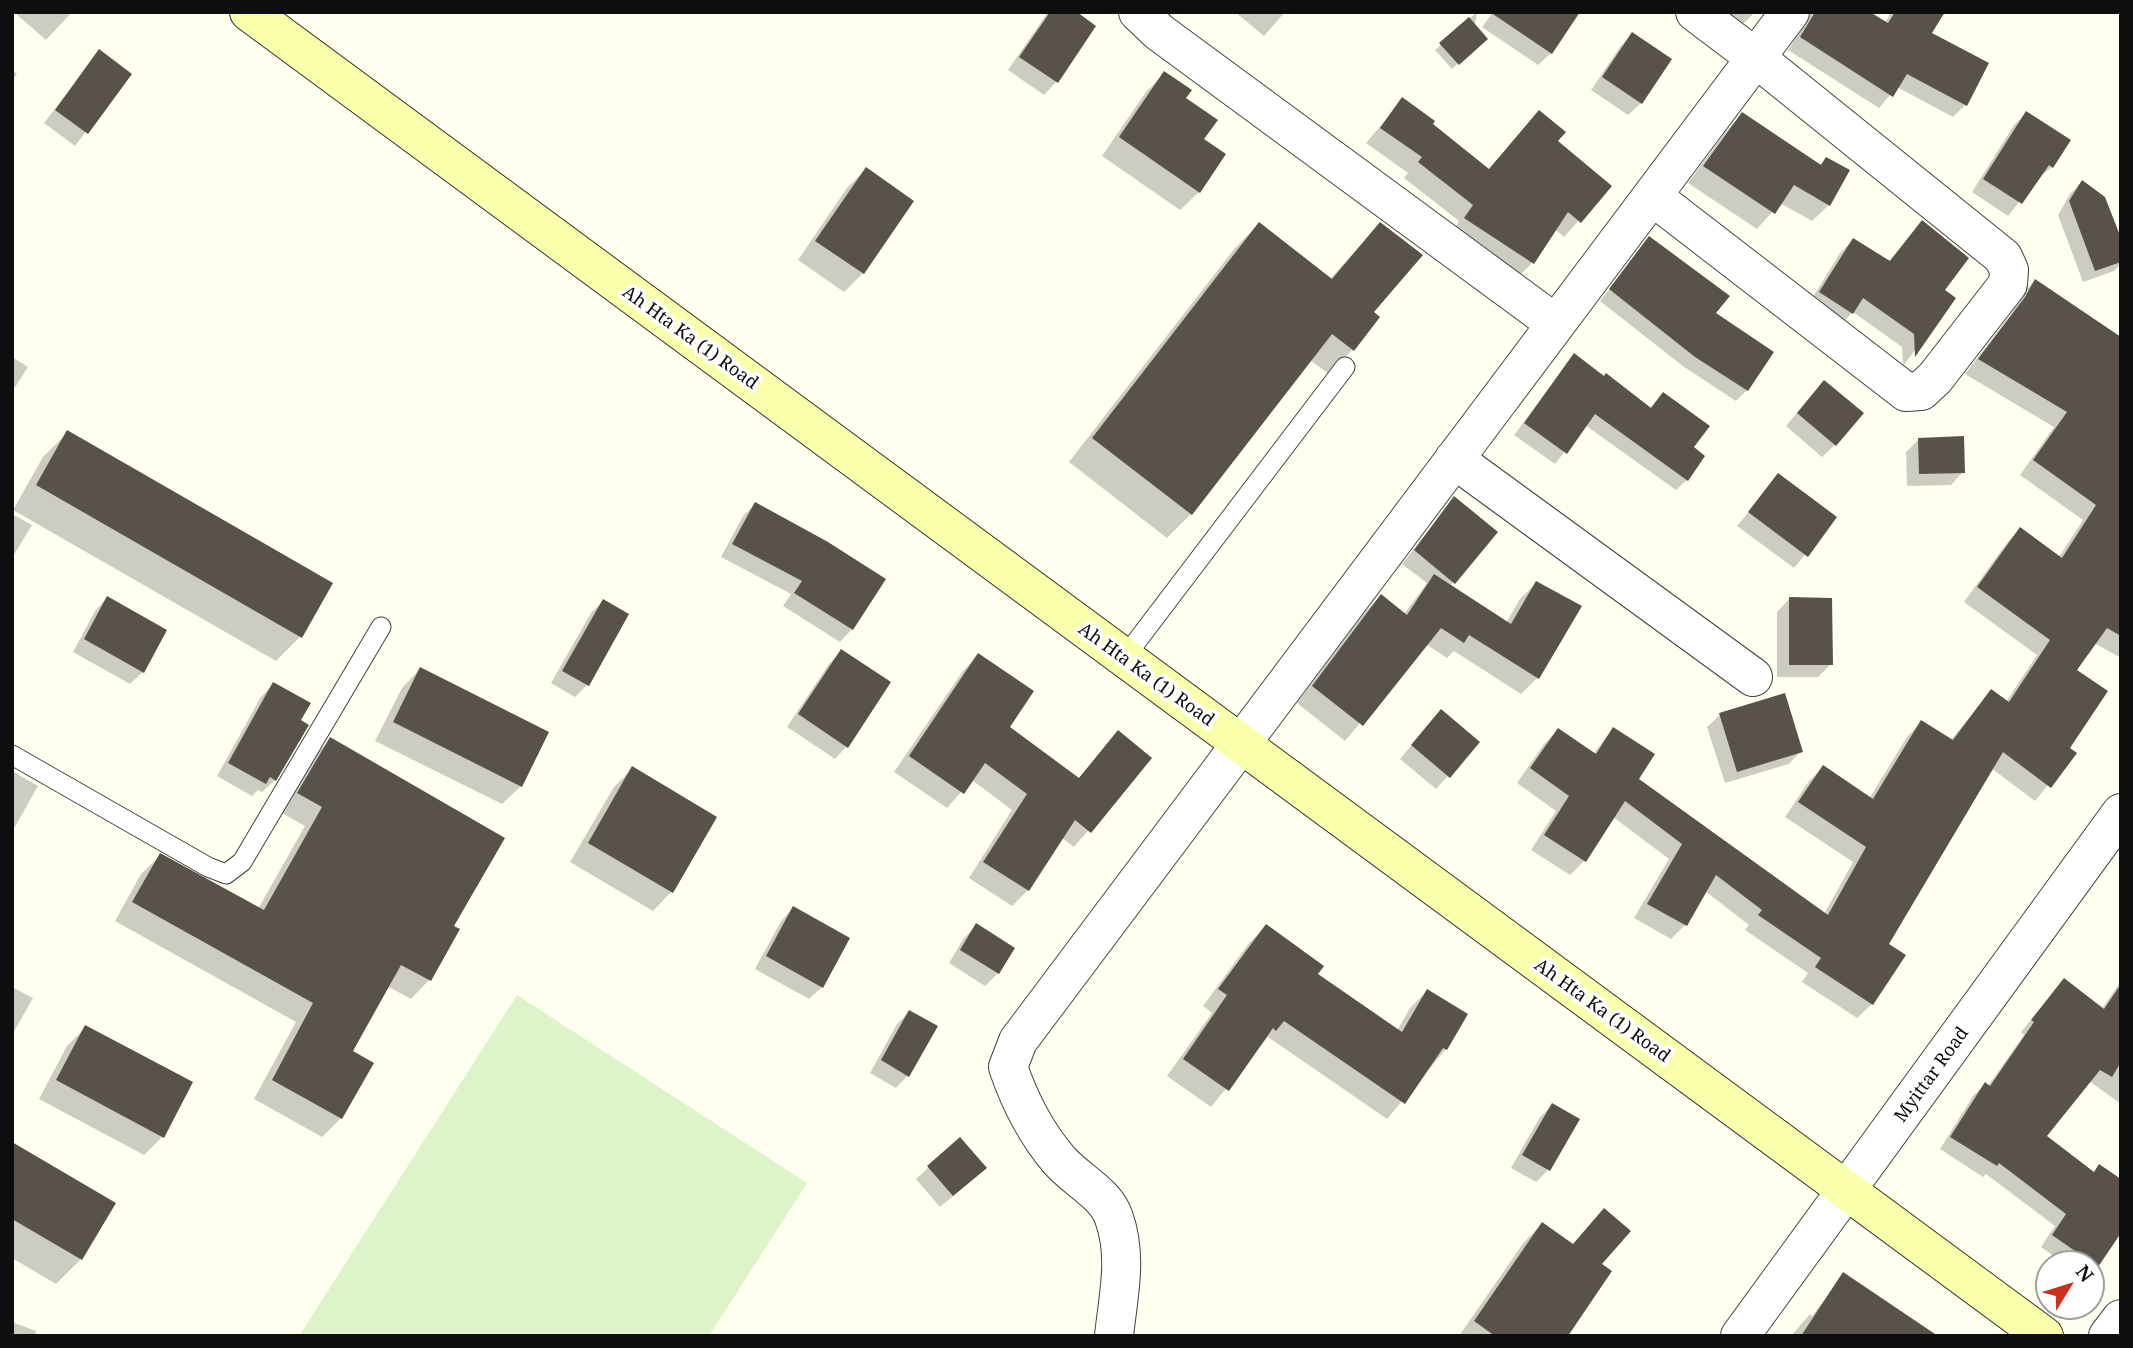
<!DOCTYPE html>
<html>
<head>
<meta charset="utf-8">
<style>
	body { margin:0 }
	#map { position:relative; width:2133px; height:1348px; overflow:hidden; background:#fffff0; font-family:"Noto Serif",serif }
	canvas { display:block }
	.frame { position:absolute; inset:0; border:14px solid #0e0e0e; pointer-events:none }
	.north { position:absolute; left:2035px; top:1250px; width:70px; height:70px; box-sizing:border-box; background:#fff; border:2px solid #9f9f9f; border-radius:50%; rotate:52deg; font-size:19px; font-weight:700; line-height:28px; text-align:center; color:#0e0e0e }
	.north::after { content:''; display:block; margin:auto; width:24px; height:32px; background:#ca311b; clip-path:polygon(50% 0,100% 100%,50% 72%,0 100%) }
</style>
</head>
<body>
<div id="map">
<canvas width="2133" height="1348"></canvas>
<div class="frame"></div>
<div class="north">N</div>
</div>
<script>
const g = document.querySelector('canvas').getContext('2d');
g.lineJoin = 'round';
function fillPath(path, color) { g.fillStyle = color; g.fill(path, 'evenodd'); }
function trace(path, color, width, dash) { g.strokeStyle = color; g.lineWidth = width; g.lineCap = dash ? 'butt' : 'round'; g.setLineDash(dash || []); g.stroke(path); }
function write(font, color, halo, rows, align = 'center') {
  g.font = font + ' "Noto Serif",serif'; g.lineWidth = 7; g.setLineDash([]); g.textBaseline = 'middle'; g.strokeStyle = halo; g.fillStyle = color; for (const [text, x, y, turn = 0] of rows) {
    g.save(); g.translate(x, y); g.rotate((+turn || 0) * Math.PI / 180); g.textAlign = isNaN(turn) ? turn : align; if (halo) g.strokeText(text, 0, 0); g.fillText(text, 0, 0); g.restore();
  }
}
const pitch = new Path2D(`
	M517,995L807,1183L709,1336H299Z`);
const shadow = new Path2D(`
	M14,12H72L46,40Z
	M1048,12H1073L1094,26L1056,82L1044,95L1008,70Z
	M1235,12H1285L1264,36Z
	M1477,12L1471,51L1452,69L1435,50Z
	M1493,12L1551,53L1538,65L1482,27Z
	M1723,12H1755L1740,27Z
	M1812,12H1867L1885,23L1891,12H1941L1930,34L1966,104L1953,117L1897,87L1879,108L1788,50Z
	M1632,35L1641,103L1628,115L1591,90L1620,47Z
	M99,52L130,74L75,146L44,123Z
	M12,70L17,74L12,80Z
	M1165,73L1184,99L1202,140L1199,192L1180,210L1102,156L1146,92Z
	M1402,100L1488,170L1539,112L1556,141L1609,186L1564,237L1555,229L1532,263L1517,278L1451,234L1459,221L1404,178L1408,173L1366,143Z
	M2027,113L2052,167L2038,178L2008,216L1972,192L2014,125Z
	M1742,115L1819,166L1826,159L1829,205L1812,221L1780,203L1757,229L1688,183L1726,131Z
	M866,169L912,201L863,273L844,292L798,260L847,188Z
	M2082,182L2121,243V264L2114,271L2083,282L2058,215L2070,194Z
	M1922,222L1942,290L1954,298L1903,366L1902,347L1853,312L1840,325L1808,305L1840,253L1853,240L1888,262Z
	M1259,224L1330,279L1380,224L1371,312L1378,317L1352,350L1329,374L1310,360L1191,514L1167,538L1069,462L1235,248Z
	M1649,239L1713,313L1747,390L1736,401L1684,367L1600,301Z
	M2035,281L2121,372V658L2094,643L2074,671L2068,748L2074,753L2035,801L1991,768L1886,944L1904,956L1872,1004L1857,1018L1802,982L1808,973L1745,930L1749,925L1705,891L1685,925L1671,939L1634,918L1669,859L1613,817L1584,861L1570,875L1531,850L1556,811L1517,783L1544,744L1558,730L1593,754L1613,729L1637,779L1824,914L1853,862L1785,817L1809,781L1823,767L1869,799L1907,737L1921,722L1951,740L1991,691L2006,702L2037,655L1964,602L2006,544L2020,529L2059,557L2083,520L2020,475L2054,427L1965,374L2011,314L2021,295Z
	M1574,355L1649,409L1663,394L1692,447L1687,480L1676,490L1585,425L1555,464L1514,435Z
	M12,357L28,367L12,392Z
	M1812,395L1835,445L1822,457L1786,426Z
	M68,432L300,637L276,661L13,510L43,457Z
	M1919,439L1963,472L1951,485L1907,486L1906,452Z
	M1779,475L1835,518L1794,568L1737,526Z
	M1454,498L1496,532L1450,586L1506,623L1520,599L1536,583L1580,607L1537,678L1521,694L1454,651L1447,658L1426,644L1345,741L1297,703L1365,612L1381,596L1404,614L1427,583L1402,564Z
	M755,504L852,629L840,642L783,606L791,594L721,557L743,516Z
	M12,514L32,525L12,558Z
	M107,598L143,672L130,684L73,652L95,611Z
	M1789,599L1831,664L1818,677H1777V612Z
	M603,601L587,685L575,697L551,683L591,613Z
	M841,652L847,746L835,759L787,727L829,664Z
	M978,655L1007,728L1078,779L1118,733L1150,759L1074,847L1062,838L1028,890L1012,906L969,878L1012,810L972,780L947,808L894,772L963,671Z
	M420,669L521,786L502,804L375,741L402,688Z
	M273,684L299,721L275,780L262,792L258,790L252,796L217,776L261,697Z
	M1784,695L1801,751L1789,764L1725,783L1707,727L1720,715Z
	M1429,724L1478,743L1436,789L1400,759Z
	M331,739L452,927L457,930L429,980L411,999L387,986L350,1052L341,1118L322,1137L254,1099L296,1022L115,921L141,874L160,856L258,909L305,826L280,812L312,758Z
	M633,768L715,818L671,892L653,911L570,862L614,787Z
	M12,771L38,786L12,832Z
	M793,908L822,987L809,999L755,969L781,921Z
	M976,926L998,973L985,986L949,963L964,938Z
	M1266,926L1315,974L1397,1031L1410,1008L1427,991L1446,1049L1387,1119L1268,1037L1211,1107L1167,1076L1212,1013L1203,1006L1249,943Z
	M2064,980L2101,1010L2121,981V1104L2089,1081L2045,1137L2097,1266L2091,1271V1264H2065L2041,1247L2055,1226L1986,1174L1983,1177L1940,1149L1973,1096L1985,1084L1988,1086L2024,1035L2021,1032Z
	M12,987L33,998L12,1035Z
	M909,1012L908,1075L896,1088L870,1073L897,1024Z
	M86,1027L162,1137L144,1155L39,1099L67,1046Z
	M1553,1105L1548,1170L1536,1182L1511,1168L1540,1117Z
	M12,1144L81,1259L56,1284L12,1258Z
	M929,1167L972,1180L940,1207L916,1179Z
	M1604,1210L1599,1264L1565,1336H1459L1524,1242L1542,1224L1572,1245Z
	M1844,1274L1914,1336H1791L1810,1314L1812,1316Z
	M12,1322L36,1331L35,1336H12Z`);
const building = new Path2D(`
	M1050,12H1077L1096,26L1058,83L1019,57Z
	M1490,12H1580L1552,54Z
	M1815,12H1870L1888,23L1895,12H1945L1932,33L1989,63L1967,106L1907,74L1893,97L1800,37Z
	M1469,17L1488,39L1459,65L1439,43Z
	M1632,32L1672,59L1642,104L1602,77Z
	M99,49L132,74L88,134L55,110Z
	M1164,71L1192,90L1186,98L1218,120L1204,139L1226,154L1200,193L1119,137Z
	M1402,97L1435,121L1433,124L1489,169L1539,110L1566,132L1558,141L1612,186L1581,223L1568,212L1534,264L1464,218L1473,205L1418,162L1422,157L1380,128Z
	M2026,111L2071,140L2053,168L2049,165L2022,204L1983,179Z
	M1742,112L1821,165L1826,157L1850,170L1830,206L1794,185L1775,214L1703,166Z
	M866,167L914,201L864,274L815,241Z
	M2082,180L2105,197L2121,238V262L2095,271L2069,201Z
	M1922,220L1969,258L1945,290L1956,298L1915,357L1914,334L1863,298L1853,314L1819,292L1853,238L1890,261Z
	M1259,222L1332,279L1380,222L1423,255L1374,312L1380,317L1354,351L1332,334L1192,515L1092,438Z
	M1649,236L1730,296L1716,313L1774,352L1748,391L1695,357L1609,289Z
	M2035,279L2121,337V636L2107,628L2077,670L2108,691L2070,748L2077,753L2051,788L2003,752L1889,944L1906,955L1873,1005L1815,967L1821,958L1758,915L1762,910L1716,875L1687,926L1647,904L1682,844L1625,801L1586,862L1544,835L1569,796L1530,768L1558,728L1596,754L1613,727L1655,754L1639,779L1828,915L1866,847L1798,802L1823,765L1873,799L1921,720L1953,740L1991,689L2009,702L2050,640L1977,587L2020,527L2062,558L2096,505L2033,460L2067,412L1978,359L2025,297Z
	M1574,353L1604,376L1606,373L1651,408L1663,392L1710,426L1694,447L1705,456L1688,481L1595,414L1567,454L1524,423Z
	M1824,380L1864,413L1836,446L1797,413Z
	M67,430L333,583L302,638L36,485Z
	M1964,436L1965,473L1919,474L1918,438Z
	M1778,473L1837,517L1808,557L1748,512Z
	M1454,496L1498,532L1455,584L1414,550Z
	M755,502L828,542L886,579L853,630L794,593L802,581L732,544Z
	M1434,574L1511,624L1536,581L1582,606L1539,679L1469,635L1464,643L1441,628L1363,726L1312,686L1381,594L1407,615Z
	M107,596L167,630L144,673L84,639Z
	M1789,597L1832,598L1833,665H1789Z
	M603,599L629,614L589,686L562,671Z
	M841,649L891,682L848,748L798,714Z
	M978,653L1034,691L1010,727L1079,778L1118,730L1152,758L1091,833L1075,820L1029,891L983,862L1027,794L985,763L964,794L909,756Z
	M420,667L549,732L522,787L393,722Z
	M273,682L311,703L301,720L309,725L276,781L270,777L266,784L228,763Z
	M1785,693L1803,752L1737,772L1719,713Z
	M1441,709L1480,742L1450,778L1411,745Z
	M330,737L505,838L454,926L460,929L431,981L401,965L353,1051L374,1063L342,1119L272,1080L313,1003L132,902L160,853L264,910L322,807L297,793Z
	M632,766L717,817L673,893L588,843Z
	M793,906L850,938L823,988L766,956Z
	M976,923L1015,948L999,974L960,950Z
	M1266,924L1324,966L1318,974L1402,1032L1427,989L1468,1014L1447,1050L1443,1048L1405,1104L1284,1021L1276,1031L1273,1028L1229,1091L1183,1059L1227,995L1218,989Z
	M2064,978L2104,1009L2121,984V1062L2112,1077L2100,1070L2047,1136L2094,1172L2099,1164L2121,1179V1233L2098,1267L2052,1235L2066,1214L1999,1163L1997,1166L1950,1137L1985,1082L1990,1086L2034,1022L2031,1020Z
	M909,1010L938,1026L909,1077L881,1060Z
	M85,1025L193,1082L164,1138L56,1080Z
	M1552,1103L1580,1119L1550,1171L1522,1155Z
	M960,1137L987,1168L953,1196L927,1166Z
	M12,1142L116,1203L82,1260L12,1219Z
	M1604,1208L1631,1231L1602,1264L1612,1271L1568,1336H1495L1474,1321L1542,1222L1573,1244Z
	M1843,1272L1938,1336H1801Z`);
const lane = new Path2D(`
	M1124,658L1345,367
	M12,755L208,867L226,874L242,862L381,627`);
const street = new Path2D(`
	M1138,12L1159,32L1556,324
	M1652,196L1906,392L1921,391L1935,378L2008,284L2009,270L2003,257L1756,58L1695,12
	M1454,459L1753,677
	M1114,1336C1118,1297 1128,1257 1114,1218C1106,1193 1076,1180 1059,1160C1035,1132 1020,1102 1008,1067L1018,1041L1790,12
	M1740,1336L2121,813
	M2108,1336L2121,1319`);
const secondary = new Path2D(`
	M249,12L2044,1336`);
const streetNames = [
	["Ah Hta Ka (1) Road",690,338,36],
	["Ah Hta Ka (1) Road",1146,675,36],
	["Ah Hta Ka (1) Road",1602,1011,36],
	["Myittar Road",1932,1075,-54]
];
fillPath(pitch, '#ddf3c8');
fillPath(shadow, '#0003');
fillPath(building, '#58524a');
trace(lane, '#414141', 21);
trace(street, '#414141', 40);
trace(secondary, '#303030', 40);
trace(lane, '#fff', 19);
trace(street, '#fff', 38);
trace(secondary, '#f9ffab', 38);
write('18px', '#0e0e0e', '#fff', streetNames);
</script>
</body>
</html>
